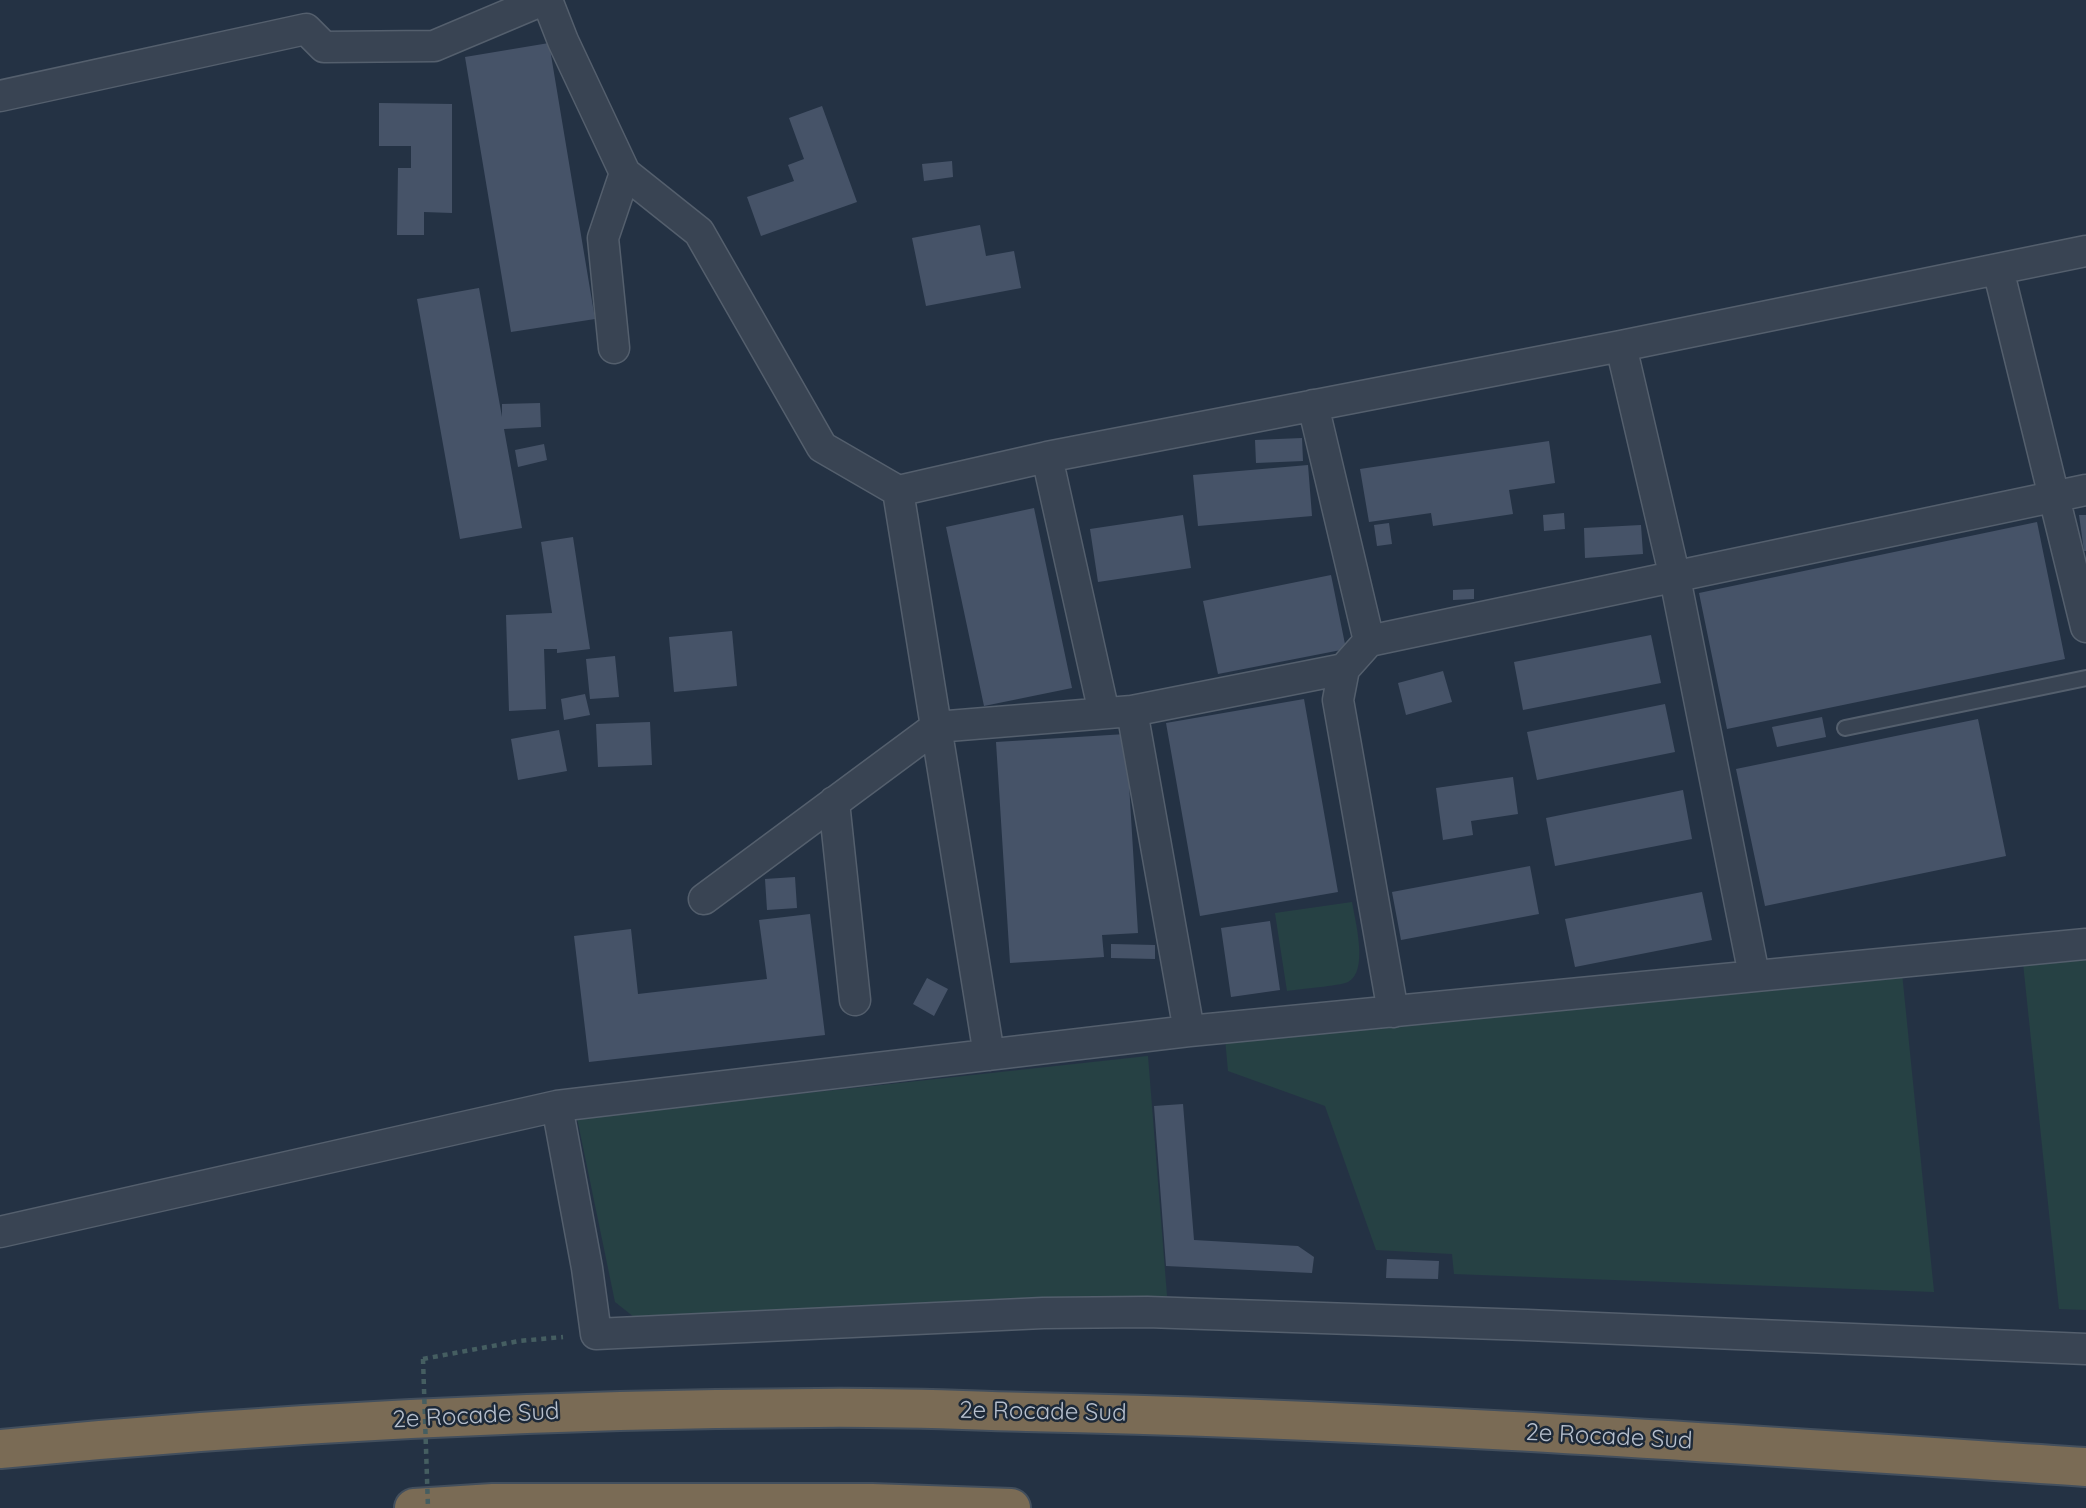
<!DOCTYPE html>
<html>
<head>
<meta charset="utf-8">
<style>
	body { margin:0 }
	canvas { display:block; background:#243244 }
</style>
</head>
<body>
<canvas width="2086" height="1508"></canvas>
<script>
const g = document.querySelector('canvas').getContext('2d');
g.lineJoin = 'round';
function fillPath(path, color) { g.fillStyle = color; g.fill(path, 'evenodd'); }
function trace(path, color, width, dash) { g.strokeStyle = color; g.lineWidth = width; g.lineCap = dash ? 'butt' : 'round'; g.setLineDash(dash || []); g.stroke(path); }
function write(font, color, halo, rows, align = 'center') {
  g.font = font + ' Quicksand,sans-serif'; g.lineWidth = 5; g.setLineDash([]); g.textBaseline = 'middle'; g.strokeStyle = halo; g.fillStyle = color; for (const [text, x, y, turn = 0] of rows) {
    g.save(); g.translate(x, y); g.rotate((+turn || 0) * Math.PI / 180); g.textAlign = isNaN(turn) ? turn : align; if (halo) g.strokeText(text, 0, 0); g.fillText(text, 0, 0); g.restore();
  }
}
const green = new Path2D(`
	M1352,902C1355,921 1369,971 1348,982C1339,986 1299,989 1287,991L1275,913Z
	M2086,948V1310L2059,1309L2022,953Z
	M1902,973L1934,1292L1454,1274L1452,1254L1376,1250L1325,1106L1228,1071L1225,1038Z
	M1148,1056L1167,1296L634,1317L615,1302L577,1118Z`);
const building = new Path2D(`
	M549,43L595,319L511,332L465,57Z
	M379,103L452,104V213L424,212V235H397L398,168H411V146H379Z
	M822,106L857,202L761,236L747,197L794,181L788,165L804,159L789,118Z
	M952,161L953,177L924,181L922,164Z
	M980,225L986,256L1014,251L1021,288L926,306L912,238Z
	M479,288L502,417V404L540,403L541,427L504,429L522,528L460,539L417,299Z
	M1302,438L1303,461L1256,463L1255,440Z
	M1549,441L1555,483L1509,490L1513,514L1433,526L1431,513L1369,522L1360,469Z
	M544,444L547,460L518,467L515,450Z
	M1308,465L1312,516L1198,526L1193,475Z
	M1034,508L1072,688L984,706L946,527Z
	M1564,513L1565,529L1544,531L1543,515Z
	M1183,515L1191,568L1098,582L1090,529Z
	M2079,515H2086V551H2084Z
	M2037,522L2065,659L1727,729L1699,593Z
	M1389,523L1392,544L1377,546L1374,525Z
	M1641,525L1643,554L1585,558L1584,528Z
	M573,537L590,649L557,653V649H544L546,709L509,711L506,615L552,613L541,542Z
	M1331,575L1346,649L1218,674L1203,601Z
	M1474,589V599L1453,600V590Z
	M732,631L737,686L674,692L669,637Z
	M1651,635L1661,683L1523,710L1514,662Z
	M615,656L619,697L590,699L586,659Z
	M1443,671L1452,702L1406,715L1398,683Z
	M585,694L590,715L564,720L561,699Z
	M1304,699L1338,892L1200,916L1166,723Z
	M1665,704L1675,752L1537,780L1527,732Z
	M1822,717L1826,737L1777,747L1772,727Z
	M1978,719L2006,856L1765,906L1736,769Z
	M650,722L652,765L598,767L596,724Z
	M559,730L567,771L518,780L511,739Z
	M1126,734L1138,933L1102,935L1104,957L1010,963L996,742Z
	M1513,777L1518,814L1471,821L1473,835L1443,840L1436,788Z
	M1683,790L1692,839L1555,866L1546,818Z
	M1530,866L1539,914L1401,940L1392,892Z
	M795,877L797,908L767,910L765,879Z
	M1702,892L1712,940L1575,967L1565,919Z
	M810,914L825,1035L589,1062L574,936L631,929L638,994L767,979L759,920Z
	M1270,921L1280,990L1231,997L1221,928Z
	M1111,944L1155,945V959L1111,958Z
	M927,978L948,989L934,1016L913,1004Z
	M1183,1104L1194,1240L1298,1246L1314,1257L1312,1273L1166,1266L1154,1106Z
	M1387,1259L1439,1261L1438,1279L1386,1278Z`);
const path = new Path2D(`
	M423,1359L519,1341L563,1337`);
const service = new Path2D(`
	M1845,728L2086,678`);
const minor = new Path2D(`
	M547,0L563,41L625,173L603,238L614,348
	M0,96L306,29L324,47L434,46L543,0
	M625,173L699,232L822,447L898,491L1047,457L1621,346L2086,251
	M1998,269L2086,627
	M1621,346L1675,578L1754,975
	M1313,405L1369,641L1344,669L1338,700L1393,1012
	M1047,457L1104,713
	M898,491L989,1055
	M1369,641L2086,490
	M1132,711L1189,1031
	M834,802L855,1000
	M704,899L936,727L1132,711L1344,669
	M557,1106L587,1268L596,1334L1043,1313L1147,1312L1527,1325L2086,1349
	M0,1232L557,1106L1189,1031L2086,944`);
const motorway = new Path2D(`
	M0,1449C272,1423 545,1409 817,1408C887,1407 957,1410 1027,1412C1381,1419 1733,1444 2086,1467
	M414,1508L493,1503H872L1011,1508`);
const pathBridge = new Path2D(`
	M423,1359L428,1508`);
const streetNames = [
	["2e Rocade Sud",1043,1412,1],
	["2e Rocade Sud",476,1416,-3],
	["2e Rocade Sud",1609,1437,3]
];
fillPath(green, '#264144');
fillPath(building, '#465368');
trace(service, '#545f6d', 18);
trace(minor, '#545f6d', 33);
trace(motorway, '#434f5d', 42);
trace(path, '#455e61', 4.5, [5, 5]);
trace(service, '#394453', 14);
trace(minor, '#394453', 30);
trace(motorway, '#7a6b55', 38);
trace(pathBridge, '#455e61', 4.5, [5, 5]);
write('24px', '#b6bfcd', '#1d2938', streetNames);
</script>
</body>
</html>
